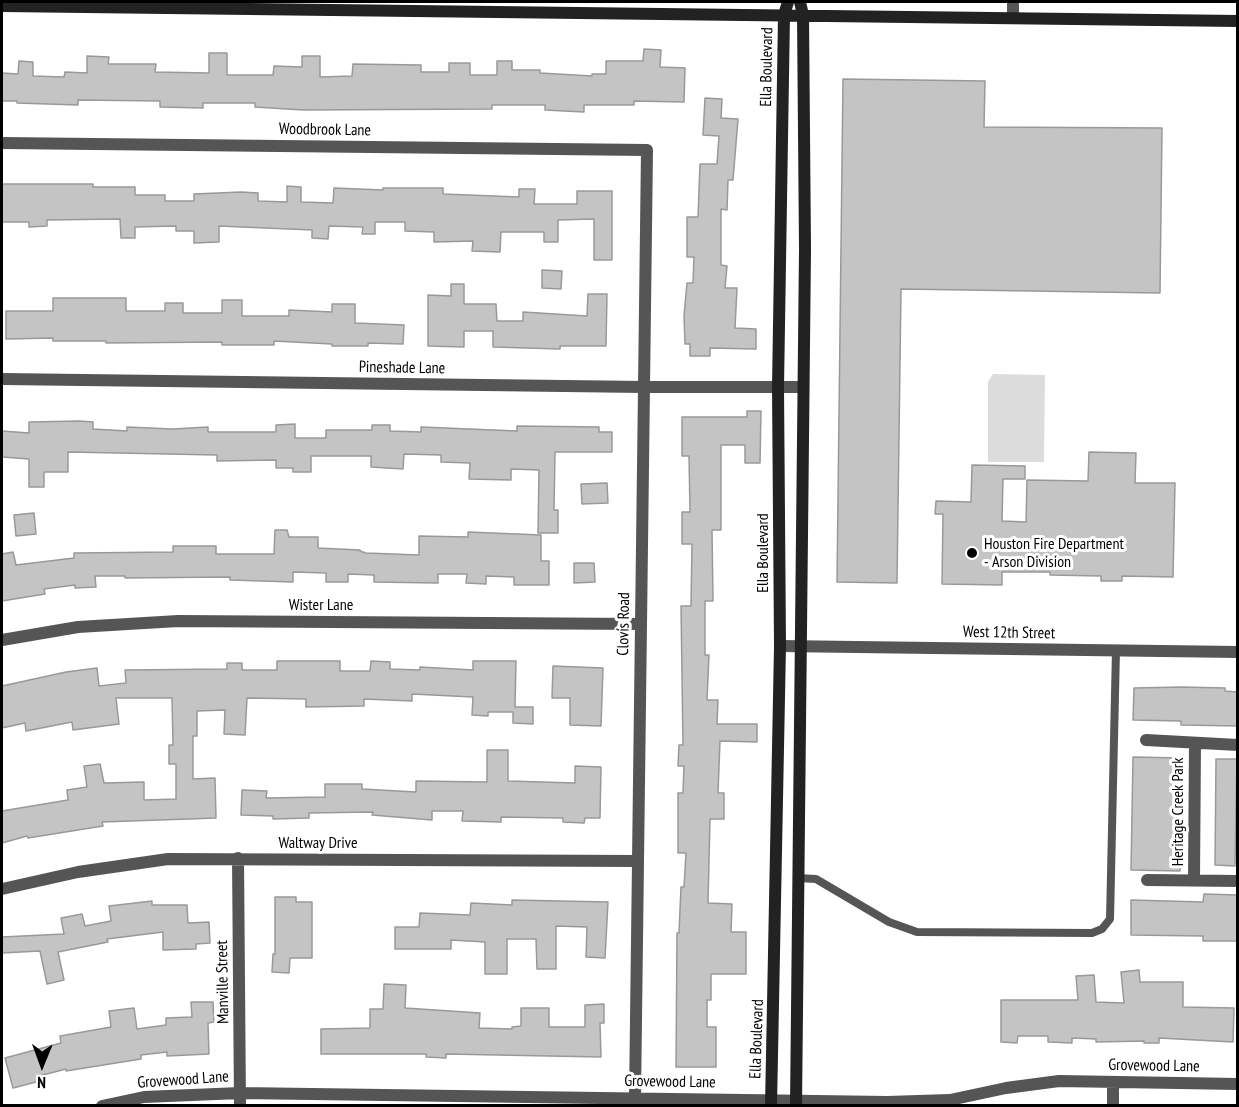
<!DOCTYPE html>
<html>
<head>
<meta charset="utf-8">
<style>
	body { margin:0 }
	#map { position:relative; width:1239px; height:1107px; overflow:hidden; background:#fff; font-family:"PT Sans Narrow",sans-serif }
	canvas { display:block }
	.frame { position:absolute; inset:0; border:3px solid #000; pointer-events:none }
	.north { position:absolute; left:12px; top:1035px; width:60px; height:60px; -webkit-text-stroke:4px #fff; paint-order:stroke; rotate:181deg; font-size:16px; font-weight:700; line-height:24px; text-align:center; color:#000 }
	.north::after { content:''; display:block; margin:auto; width:21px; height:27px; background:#000; clip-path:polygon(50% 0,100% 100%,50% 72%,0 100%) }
</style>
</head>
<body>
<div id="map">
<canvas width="1239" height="1107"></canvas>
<div class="frame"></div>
<div class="north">N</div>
</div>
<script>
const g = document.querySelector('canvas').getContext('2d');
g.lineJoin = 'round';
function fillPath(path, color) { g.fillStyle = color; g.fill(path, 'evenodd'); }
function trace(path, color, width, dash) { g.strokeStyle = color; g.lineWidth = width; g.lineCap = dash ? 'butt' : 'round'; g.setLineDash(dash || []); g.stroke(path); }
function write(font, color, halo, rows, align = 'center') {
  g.font = font + ' "PT Sans Narrow",sans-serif'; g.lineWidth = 6; g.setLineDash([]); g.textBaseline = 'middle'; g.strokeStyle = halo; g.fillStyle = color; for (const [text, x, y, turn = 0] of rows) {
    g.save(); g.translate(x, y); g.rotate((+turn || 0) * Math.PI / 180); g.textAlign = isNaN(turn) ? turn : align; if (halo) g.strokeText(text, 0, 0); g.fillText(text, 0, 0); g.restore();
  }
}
const green = new Path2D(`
	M993,374L1045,375L1044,462H988V382Z`);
const building = new Path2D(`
	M644,49L661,50L660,67L685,68L684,102L634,101V105H584V112L545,110V105H492V109L303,110L255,107V103H203V108L160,107V101L78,100V105L17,103V101H2V73L18,74L19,61L33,62V76L64,77L65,72L87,73V56L109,57L108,64H156L155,72L209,73V53H227V75H273L274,66L302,67V56H320V77L352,76L353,64L421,65V72H449V63H470V75H497V61H512V70H540V73L592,76V74H606V61H643Z
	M843,79L985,81L984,127L1162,128L1160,293L901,289L897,583L837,582Z
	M705,98L722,99L721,118L738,119L733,180H728L727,210L721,209V265L727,266L725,288H737L735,328L756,329V349L710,348V356H690V344H685L684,316L687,283H693L694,257H687V217H698L700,164H717L719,136L703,135Z
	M2,184H93V187H135V195H165V201H194V194L241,192L258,193V201L287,202V186L301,187V202L333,203L334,188L383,190V188H443V194L519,197V189H535L534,204H577V191H612V260H594V219L558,220V242H544V232H501L500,252L472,251L473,241L434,242V232L405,231V222H375V234H362L363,227L329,226L328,239L312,238V230L219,226V242L194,243V231H176V226L135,227V238H121L120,219L47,220V226L29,227V222H2Z
	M542,270L562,271L561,289L542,288Z
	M451,284H464V304H496L497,321H523V312L587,316L588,294H607L606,346H560V349L493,347V331H464V347L428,346V295L451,296Z
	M53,298H126V311H165V303H183V313H222V300H242V316H289V310L332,312V304H355V323L404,325L403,344L368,343V346H332V344L274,341V345H222V342L106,343V341H53V338L6,339V311H53Z
	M747,411H761L760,463H745V445H721V530H712L713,601H705V655H709L707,700H718L717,724H757V742L720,741L718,793H724V819H710L708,903L732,904L731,932H746V974H711V1000H707V1027H716V1067H676L677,933H679L681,887H684L686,853H678V793H683L684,766H678L679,745H683L681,606H691L692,544H682V512H690L689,456H682V417H747Z
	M79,421L93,422V429L127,431V427L173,429L208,427V432H276V425L295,424V438H326V430H372V425H390V431L421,432V427L517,431V426L599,427V432H612V452H555L554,510H558V533H538L539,470L511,469V480L469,479L470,463L441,462V455L404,454L403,469L371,467V456H311V472H293V468H276V460L217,461V455L68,452V472H44V487H29V459L2,457V431L29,433V422Z
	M1089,452L1136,453L1135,483H1175L1173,577L1122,576V581H1101V576L1050,575V572H1002V585L942,584L943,514H935L936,501L971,502L972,465L1025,466V479H1003L1002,521L1026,522L1027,480L1088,481Z
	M607,483L608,503L582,504L581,484Z
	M34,513L36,534L16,536L14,515Z
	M275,530H287L289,537H318V548L360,550V551L366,553L419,555V536L468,537V532L541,535V561H549V585H514V577L486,576V584L466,583L467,574H438V583L374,582V575L348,574V582H326V573L293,572V582L230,580V577L125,578V576H95L96,587L75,588V585L44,589L45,594L2,601V554L13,552L16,565L74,558V553L173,552V546H216V554H274Z
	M574,563H594L595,582L574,583Z
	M277,661H340V671H370L371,661L390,662V669L420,670V667L473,670V661H516L515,707H533V724L513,723V712H488V716L472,715L473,697L412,694V701L364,699V706L306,707V699L247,698L245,735L224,734L225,710L197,711V736H193V779L215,778L216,818L102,822L103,826L28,838L27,836L2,843V811L68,800L67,790L87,787L84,766L100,764L104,783L144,782V800L176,799V764H169V745H173L172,698H116L119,724L73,730L72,722L26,731L25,723L2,728V686L66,672L97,668L99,686L126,683L125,670L227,669V663H242V670H277Z
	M553,666L603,668L601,726L570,725V698H552Z
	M1182,687L1225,688V691L1238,692V726L1181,725V721L1133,720L1134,688Z
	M487,750H508V781L575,783V766L601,767L600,818H585L584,823L563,822V818L501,817V822L462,821L463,811H432V820L372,815L373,812L309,813V818L273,819V816L241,815L242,790L267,791L266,798L325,797V784H362V789L416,792V781L487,782Z
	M1133,757L1182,758L1180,871L1131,870Z
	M1216,759H1237L1235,866L1215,865Z
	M1204,894L1238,895V941H1203V936L1131,935V900L1203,902Z
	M275,897H296V902H312V958H290L289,973L272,972L273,954H275Z
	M512,900L608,902L605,958L586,957L587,927L556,926V969H537L536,939H507V974H485V942L451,940V949H395V927H419L420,913L470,915L471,903L512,905Z
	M152,901V905H187L188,923L209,922L210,943L196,944V949L163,950V932L107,939L108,942L58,952L64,980L47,984L40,951L2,953V937L64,934L61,918L82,914L85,926L111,921L109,906Z
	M1139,970L1140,982H1183V1007L1234,1008L1233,1042L1159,1038V1043H1144V1041L1096,1042V1039L1072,1038V1043L1048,1042V1036H1018L1017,1043L1001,1042V1000H1078L1076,976L1094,975L1096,1002L1124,1003L1121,972Z
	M384,984L406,985L405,1008L480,1013L479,1028L512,1029V1027L521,1026V1008H549V1027H585V1005L604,1004V1023H600L601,1057L446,1054V1058L426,1057V1054H321V1029L370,1028V1009H383Z
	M191,1002H213L214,1022L208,1023L209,1054L167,1056V1052L141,1055V1059L66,1071V1069L39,1076L40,1081L13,1088L5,1058L61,1043L60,1036L111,1027L109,1011L134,1008L137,1029L166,1025V1018L192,1017Z`);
const service = new Path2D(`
	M798,878L816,879L889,922L917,932L1092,933L1102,929L1110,919L1116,650`);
const minor = new Path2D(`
	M1013,2V18
	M2,143L647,150L635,1098
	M2,379L644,387H803
	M2,640L78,627L178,621L641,624
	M1146,740L1238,745
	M238,858L240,1106
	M1147,880L1238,881
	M1194,880L1195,743
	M2,889L78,872L168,859L637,861
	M102,1106L144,1097L240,1093L887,1102L950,1100L1006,1088L1059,1081L1238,1084
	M1113,1106V1082`);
const tertiary = new Path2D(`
	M780,646L1238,652`);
const secondary = new Path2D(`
	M2,6L1238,21
	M771,1106L780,646L778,387L784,15L788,2
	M796,1106L805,249L803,15L800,2`);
const markers = [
	[972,553,6,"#000"]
];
const streetNames = [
	["Ella Boulevard",767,67,-89],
	["Woodbrook Lane",325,130,1],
	["Pineshade Lane",402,368,1],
	["Ella Boulevard",763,553,-90],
	["Wister Lane",321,605],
	["Clovis Road",624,624,-89],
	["West 12th Street",1009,633,1],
	["Heritage Creek Park",1178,812,-90],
	["Waltway Drive",318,843],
	["Manville Street",223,982,-91],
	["Ella Boulevard",757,1039,-88],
	["Grovewood Lane",1154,1066,1],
	["Grovewood Lane",183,1080,-4],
	["Grovewood Lane",670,1082,1]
];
const poiNames = [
	["Houston Fire Department",984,544],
	["- Arson Division",984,562]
];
fillPath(green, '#dcdcdc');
fillPath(building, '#c4c4c4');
trace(building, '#999', 1.5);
trace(service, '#555', 8);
trace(minor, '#555', 12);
trace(tertiary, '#555', 12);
trace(secondary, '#222', 12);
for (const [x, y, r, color] of markers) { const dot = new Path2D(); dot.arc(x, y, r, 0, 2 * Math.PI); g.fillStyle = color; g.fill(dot); trace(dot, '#fff', 2); }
write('16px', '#000', '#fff', streetNames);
write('16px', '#000', '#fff', poiNames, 'left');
</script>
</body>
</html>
